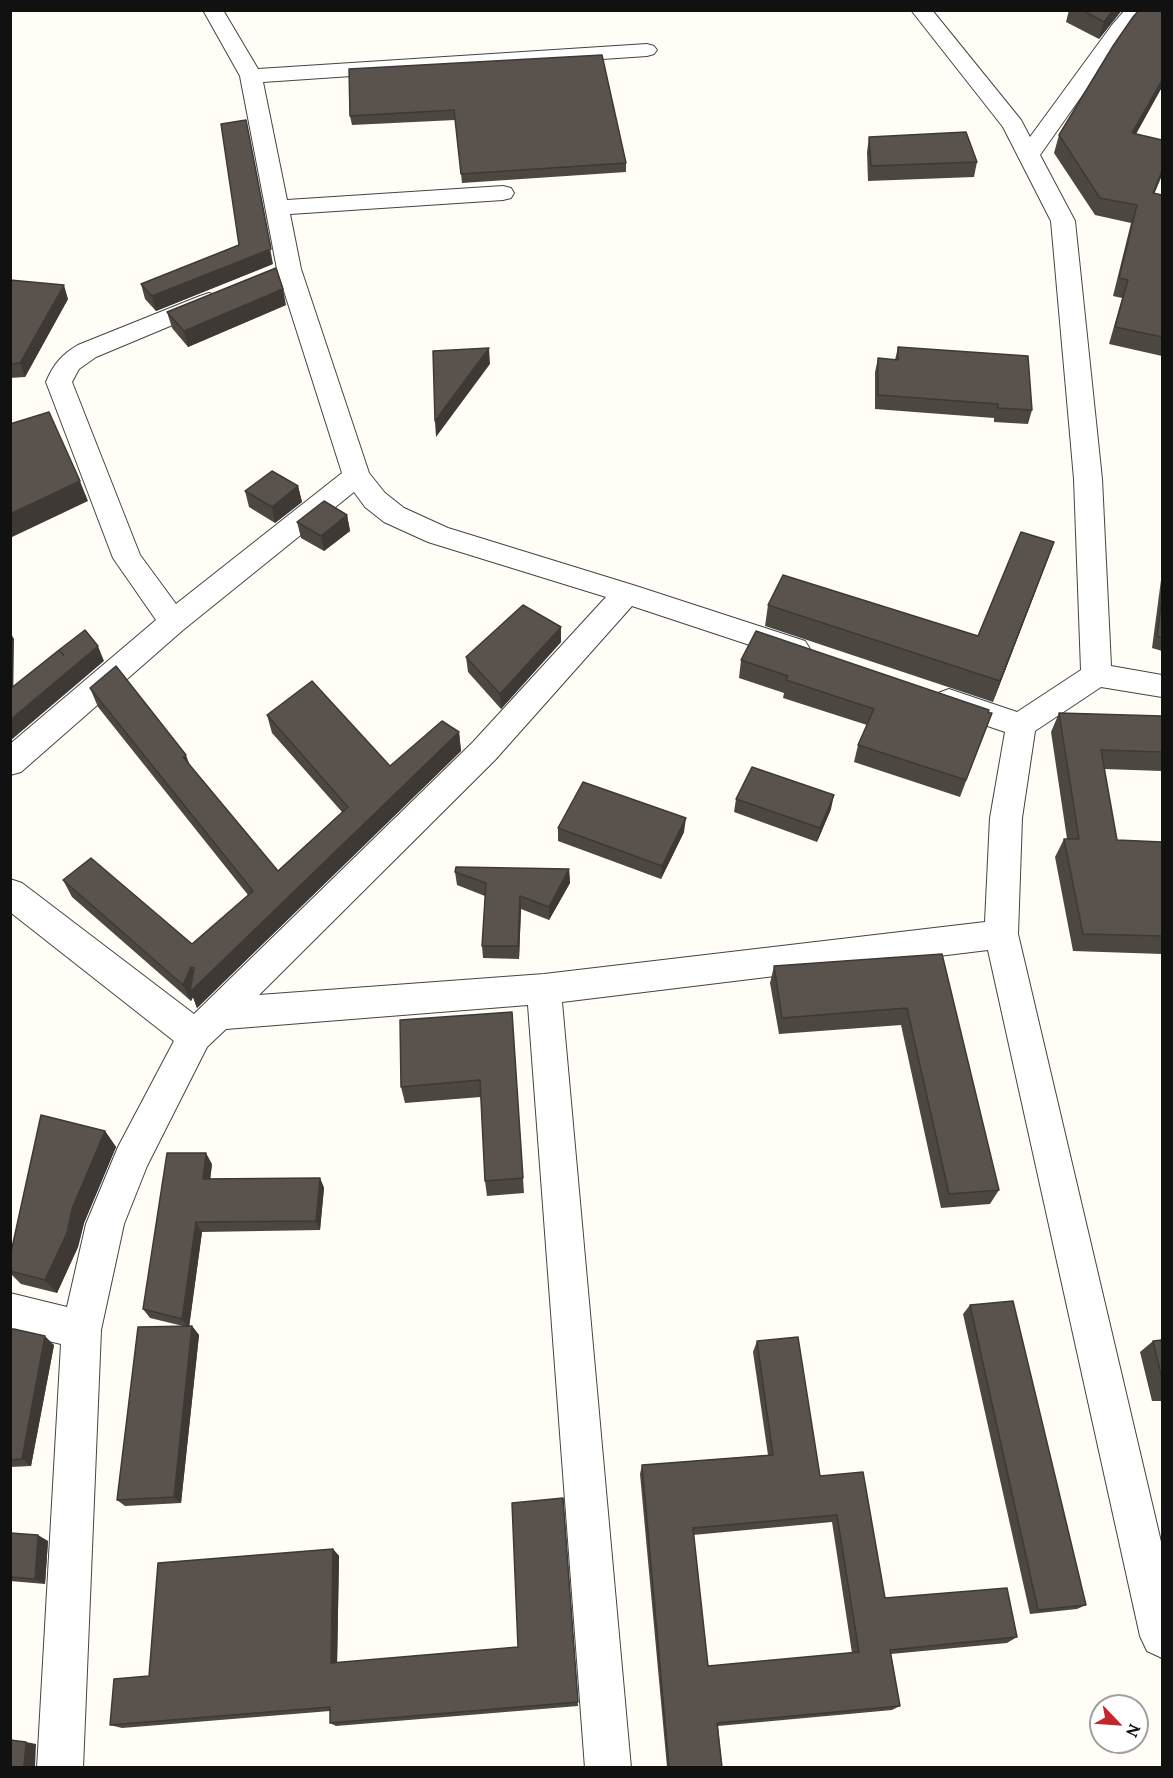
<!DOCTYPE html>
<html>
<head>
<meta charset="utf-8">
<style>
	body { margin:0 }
	#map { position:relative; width:1173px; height:1778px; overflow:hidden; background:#fffdf5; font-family:Lora,serif }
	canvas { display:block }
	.frame { position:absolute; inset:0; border:12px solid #111; pointer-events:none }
	.north { position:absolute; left:1089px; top:1694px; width:60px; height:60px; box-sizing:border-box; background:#fff; border:2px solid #a0a0a0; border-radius:50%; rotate:115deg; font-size:16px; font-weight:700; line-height:24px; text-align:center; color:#111 }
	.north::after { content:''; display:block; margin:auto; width:21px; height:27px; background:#c4262e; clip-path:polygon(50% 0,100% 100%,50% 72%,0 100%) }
</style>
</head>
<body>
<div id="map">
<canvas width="1173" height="1778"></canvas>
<div class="frame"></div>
<div class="north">N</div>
</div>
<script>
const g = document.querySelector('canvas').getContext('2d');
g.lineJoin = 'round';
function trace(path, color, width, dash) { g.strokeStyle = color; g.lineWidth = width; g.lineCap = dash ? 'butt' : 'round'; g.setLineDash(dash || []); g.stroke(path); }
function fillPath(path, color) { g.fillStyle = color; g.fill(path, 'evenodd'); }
const minor = new Path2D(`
	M203,10H223L258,69L647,44L654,46L657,50L654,54L647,56L263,82L287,200L503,186L511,188L514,193L511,198L503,200L290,214L301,269L369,473L385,493L404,508L448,528L636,586L805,641L810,649L805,657L795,660L632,606L495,760L259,995L544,974L985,922L990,818L1005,732L938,709L934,701L938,693L949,689L1017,712L1081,670L1074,479L1051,221L1003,127L911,10H932L1021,120L1030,137L1112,25L1125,10H1147L1126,33L1040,155L1075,221L1102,479L1111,666L1162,675V697L1101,687L1035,731L1022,818L1018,934L1162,1546V1658L1147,1651L1140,1636L988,950L562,1002L631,1768H585L528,1005L226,1029L207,1047L147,1166L124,1224L101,1330L83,1768H37L61,1344L10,1332V1293L67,1307L86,1224L118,1147L174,1041L10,912V879L22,883L194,1014L473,742L606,597L428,542L384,522L365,507L354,492L183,630L21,772L10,775V744L156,620L113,558L46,382C53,365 62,354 78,345L200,296L209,293L218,296L221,301L218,306L96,357L79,369L72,382L140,555L176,604L342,473L277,269L240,76Z`);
const wall = new Path2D(`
	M1069,10H1122L1099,39L1066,22Z
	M1162,10V87L1136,134L1162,140V175L1154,194L1162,195V356L1109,344L1122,298L1113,296L1131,223L1095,215L1054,153L1059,135Z
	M349,69L626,163V172L462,183L455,120L352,125L350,116Z
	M869,137L977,162L974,177L868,181L867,152Z
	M273,264L156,311L145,299L141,284Z
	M10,280L68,299L25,377L10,378Z
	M286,305L188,347L172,328L167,312Z
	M898,347L1032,410L1028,424L994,422V418L875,409V372L878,358L895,360Z
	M298,486L302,502L275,523L249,507L245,491Z
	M347,515L350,531L324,551L301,538L297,522Z
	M1054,542L993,702L765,626L768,605L978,636Z
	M1162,577V651L1152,648L1161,580Z
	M561,642L501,709L468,672L466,657Z
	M741,660L992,713L960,797L854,762L858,745L867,725L783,698L784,693L739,678Z
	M90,688L190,766L278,871L342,812L272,733L267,715L390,766L459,732L461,751L197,1008L193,997L191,1001L72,897L63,880L192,944L248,895L98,707Z
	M1059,713L1162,716V771L1104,769L1117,840L1162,842V954L1073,951L1055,857L1064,839H1067L1051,732Z
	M736,799L831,809L817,842L734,812Z
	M558,828L684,832L661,879L558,841Z
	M569,869L570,883L549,920L521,909L519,959L483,958L482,946L485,896L457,885L455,872Z
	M942,954L999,1190L990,1204L941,1208L901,1025L779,1034L770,983L774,966Z
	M512,1012L524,1193L487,1196L485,1181L481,1097L405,1103L401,1087Z
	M105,1131L116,1147L84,1223L78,1247L57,1293L21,1284L10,1273V1257Z
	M212,1164L210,1179L320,1178L324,1188L320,1230L202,1232L189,1326H192L199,1335L181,1503L125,1506L117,1500L183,1326L150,1318L143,1309Z
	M970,1305L1086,1605L1077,1609L1030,1614L963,1314Z
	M10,1329L54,1345L31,1466L10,1467Z
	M1162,1340V1401H1152L1140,1352L1153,1341Z
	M757,1341L820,1476L885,1598L1017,1637L1007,1643L891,1654L900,1706L892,1710L718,1726L722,1767H667L640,1474L642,1465L768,1455L753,1352ZM832,1522L852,1653L708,1666L693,1535Z
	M563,1498L578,1706L336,1726L330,1723V1711L122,1728L110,1725L149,1676L333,1549L339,1556L337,1663L518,1647Z
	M10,1533L48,1541L45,1584L10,1581Z`);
const shadedWall = new Path2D(`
	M1113,10H1122L1099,39L1104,22Z
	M1162,80V87L1127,150L1132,133Z
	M246,120L273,264L156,311L152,296L271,249Z
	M1162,171V175L1147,211L1153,193Z
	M64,285L68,299L25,377L20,363Z
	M283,289L286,305L188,347L184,331Z
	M489,348L490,364L436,437L435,421Z
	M80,481L88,501L10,538V514Z
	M298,486L302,502L275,523L272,507Z
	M347,515L350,531L324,551L321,536Z
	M1054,542L1046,564L993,702L1000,681Z
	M561,627V642L501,709L500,694Z
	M10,632L14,639L13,707L10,702Z
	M98,646L104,661L10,741V720Z
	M459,732L461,751L197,1008L193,997L191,1001L183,985L191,967L199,983Z
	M186,755L193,774L183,757Z
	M834,795L831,809L817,842L820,828Z
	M686,818L684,832L661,879L662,866Z
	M569,869L570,883L549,920V907Z
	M520,896L521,909L519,959L518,946Z
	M105,1131L116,1147L84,1223L78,1247L57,1293L45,1280L72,1209Z
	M206,1153L212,1164L209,1190L203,1179Z
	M320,1178L324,1188L320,1230L316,1221Z
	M196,1222L202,1232L189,1328L182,1319Z
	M192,1326L199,1335L181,1503L174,1497Z
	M45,1336L54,1345L31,1466L22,1459Z
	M38,1535L48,1541L45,1584L35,1579Z
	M333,1549L339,1556L337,1668L331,1663Z
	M26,1742L36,1744L35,1767H26L24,1766Z`);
const building = new Path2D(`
	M1082,10H1113L1104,22Z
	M1139,10H1162V80L1132,133L1162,140V171L1153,193L1162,195V337L1115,327L1128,280L1119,278L1137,205L1100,198L1059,135L1113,46L1133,17Z
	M602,55L626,163L461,174L454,110L350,116L349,69Z
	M246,120L271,249L152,296L141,284L239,245L221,124Z
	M966,132L977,162L871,166L869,137Z
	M276,268L283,289L184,331L167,312Z
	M10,280L64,285L20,363L10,364Z
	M898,347L1028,356L1032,410L998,408V404L878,395V358L898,360Z
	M489,348L435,421L433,351Z
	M49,412L80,481L10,514V424Z
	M272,471L298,486L272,507L245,491Z
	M324,501L347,515L321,536L297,522Z
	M1021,532L1054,542L1000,681L768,605L783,575L978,636Z
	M1162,599V638L1157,636Z
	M523,605L561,627L500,694L466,657Z
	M85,630L98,646L10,720V689L59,650L64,656L59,650Z
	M756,631L989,710L988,713H992L966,780L858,745L874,709L786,680L788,676L741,660Z
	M116,666L186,755L183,757L278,871L348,807L267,715L312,681L390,766L442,721L459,732L190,992L194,968L191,967L183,985L63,880L91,858L192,944L253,891L90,688Z
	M1059,713L1162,716V752L1101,750L1117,840L1162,842V936L1083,934L1064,839H1079Z
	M752,767L834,795L820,828L736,799Z
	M583,782L686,818L662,866L558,828Z
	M456,867L569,869L549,907L520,896L518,946H482L486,883L455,872Z
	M942,954L999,1190L949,1194L907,1008L782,1018L774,966Z
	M512,1012L523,1178L485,1181L480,1080L401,1087L400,1020Z
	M41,1115L105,1131L72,1209L67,1233L45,1280L10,1271V1257Z
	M167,1153H206L203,1179L320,1178L316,1221L196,1222L182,1319L143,1309Z
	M1013,1301L1086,1605L1038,1610L970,1305Z
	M192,1326L174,1497L117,1500L138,1327Z
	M10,1329H14L45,1336L22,1459L10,1460Z
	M798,1337L820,1476L863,1472L885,1598L1007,1588L1017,1637L890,1650L900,1706L717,1723L722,1767H669L642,1465L773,1455L757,1341ZM837,1515L859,1652L708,1666L693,1528Z
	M1162,1340V1379L1153,1341Z
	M563,1498L578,1702L330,1723V1707L110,1725L114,1679L149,1676L158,1563L333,1549L331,1663L518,1647L512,1503Z
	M10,1533L38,1535L35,1579L10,1577Z
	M10,1740L26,1742L24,1766L26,1767H10Z`);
trace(minor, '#444', 2);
fillPath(minor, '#fff');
fillPath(wall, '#4d4742');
fillPath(shadedWall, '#3f3936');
fillPath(building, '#5a524d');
trace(building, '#3f3936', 1.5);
</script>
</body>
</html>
